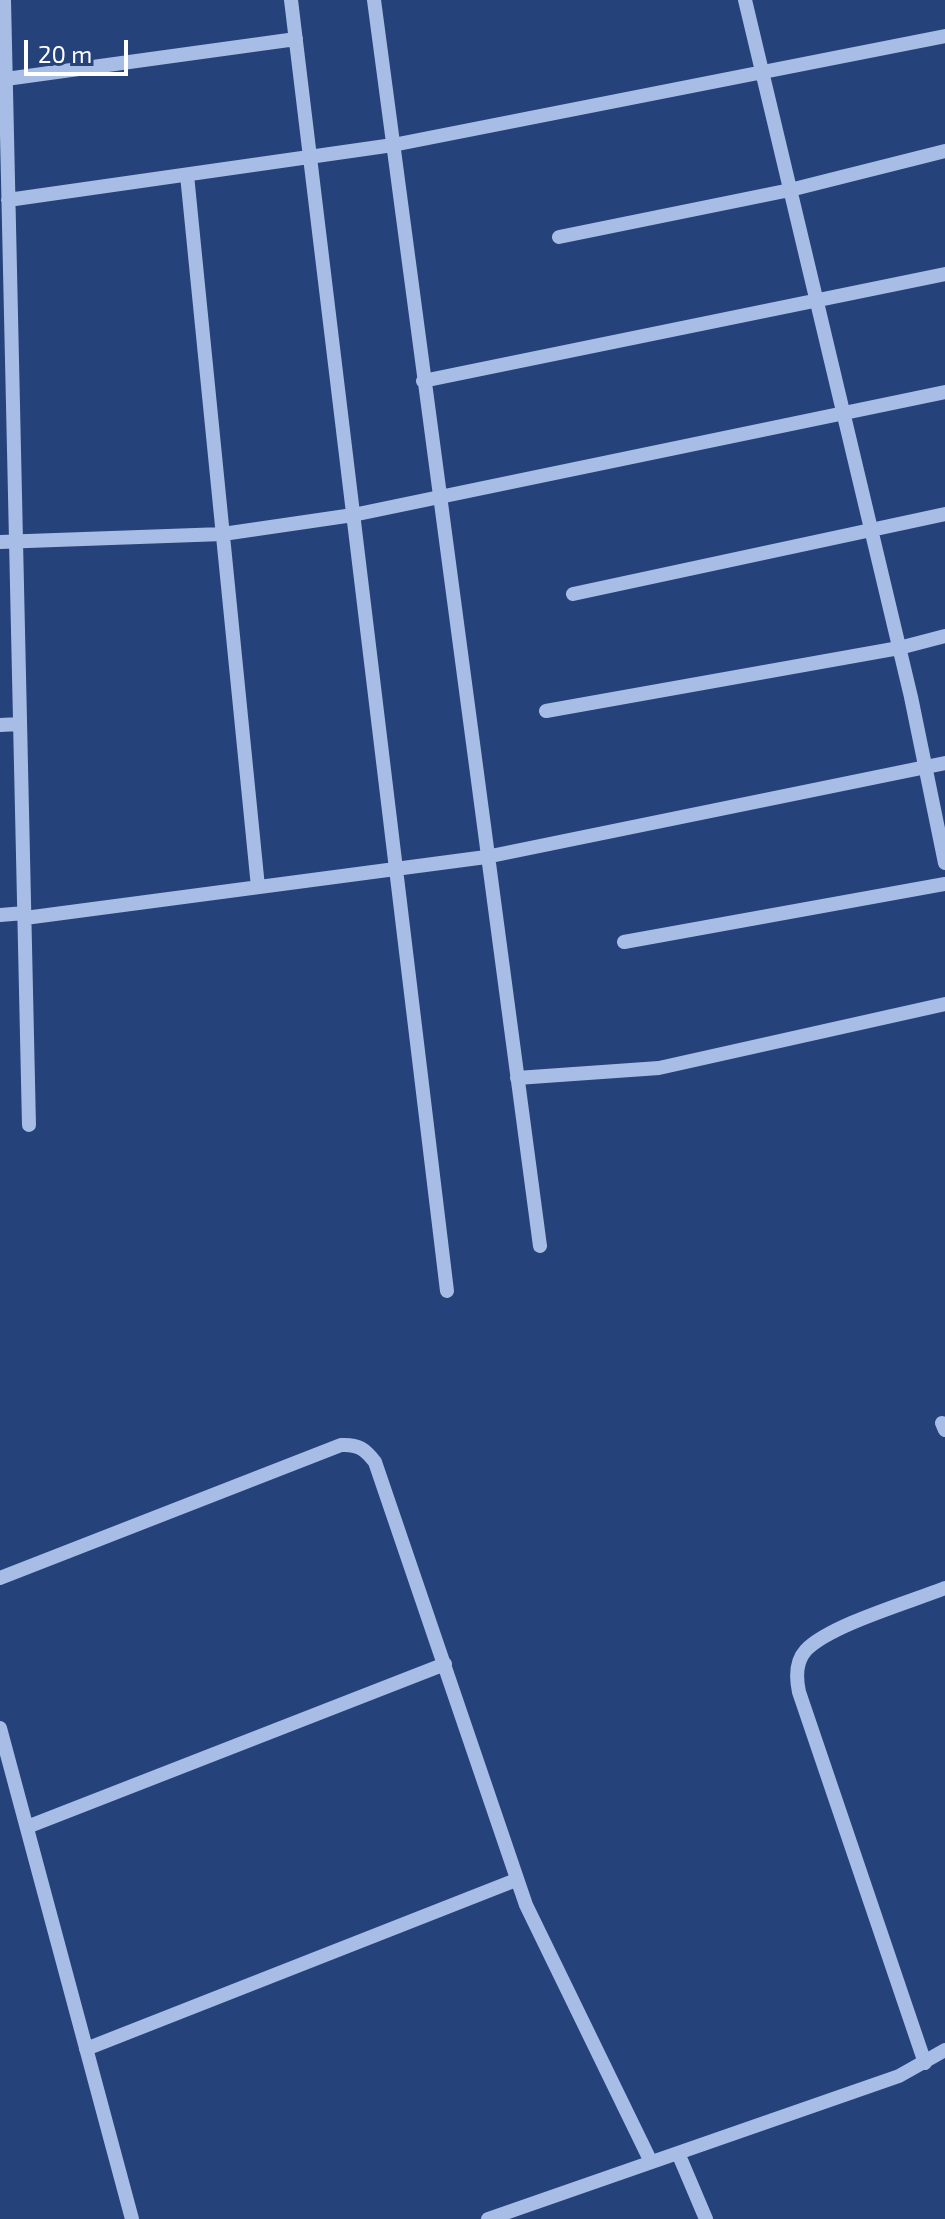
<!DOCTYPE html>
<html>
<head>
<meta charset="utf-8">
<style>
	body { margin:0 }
	#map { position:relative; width:945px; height:2219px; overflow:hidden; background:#25427b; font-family:"Exo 2",sans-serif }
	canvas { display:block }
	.scale { position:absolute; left:24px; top:40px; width:104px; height:36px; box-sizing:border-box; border:4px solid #fff; border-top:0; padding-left:10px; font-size:24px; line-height:28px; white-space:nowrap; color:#fff; -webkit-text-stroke:6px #25427b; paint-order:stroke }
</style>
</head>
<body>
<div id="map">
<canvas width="945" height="2219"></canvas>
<div class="scale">20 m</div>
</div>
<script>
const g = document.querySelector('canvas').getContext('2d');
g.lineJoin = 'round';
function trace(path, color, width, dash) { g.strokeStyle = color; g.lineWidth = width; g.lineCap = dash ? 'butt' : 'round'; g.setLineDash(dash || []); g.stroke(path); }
const minor = new Path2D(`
	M4,0L29,1125
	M291,0L447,1291
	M374,0L540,1246
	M745,0L911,697L945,863
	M6,79L296,39
	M187,175L258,887
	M8,200L393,145L945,36
	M559,237L790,190L945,151
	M423,381L945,274
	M0,542L223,534L353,515L945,392
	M573,594L945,514
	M546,711L899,648L945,636
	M0,725L20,724
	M0,915L25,913
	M25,918L486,857L945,763
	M624,942L945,884
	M517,1078L659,1068L945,1004
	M942,1423L945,1430
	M0,1578L341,1445C358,1444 365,1449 375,1462L526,1905L651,2162
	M0,1728L132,2219
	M27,1827L445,1664
	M86,2049L516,1880
	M925,2063L799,1692C796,1678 795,1662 806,1650C830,1625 910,1602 945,1588
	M678,2153L706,2219
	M488,2219L899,2076L945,2050`);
trace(minor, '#a8bde5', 14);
</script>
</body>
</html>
